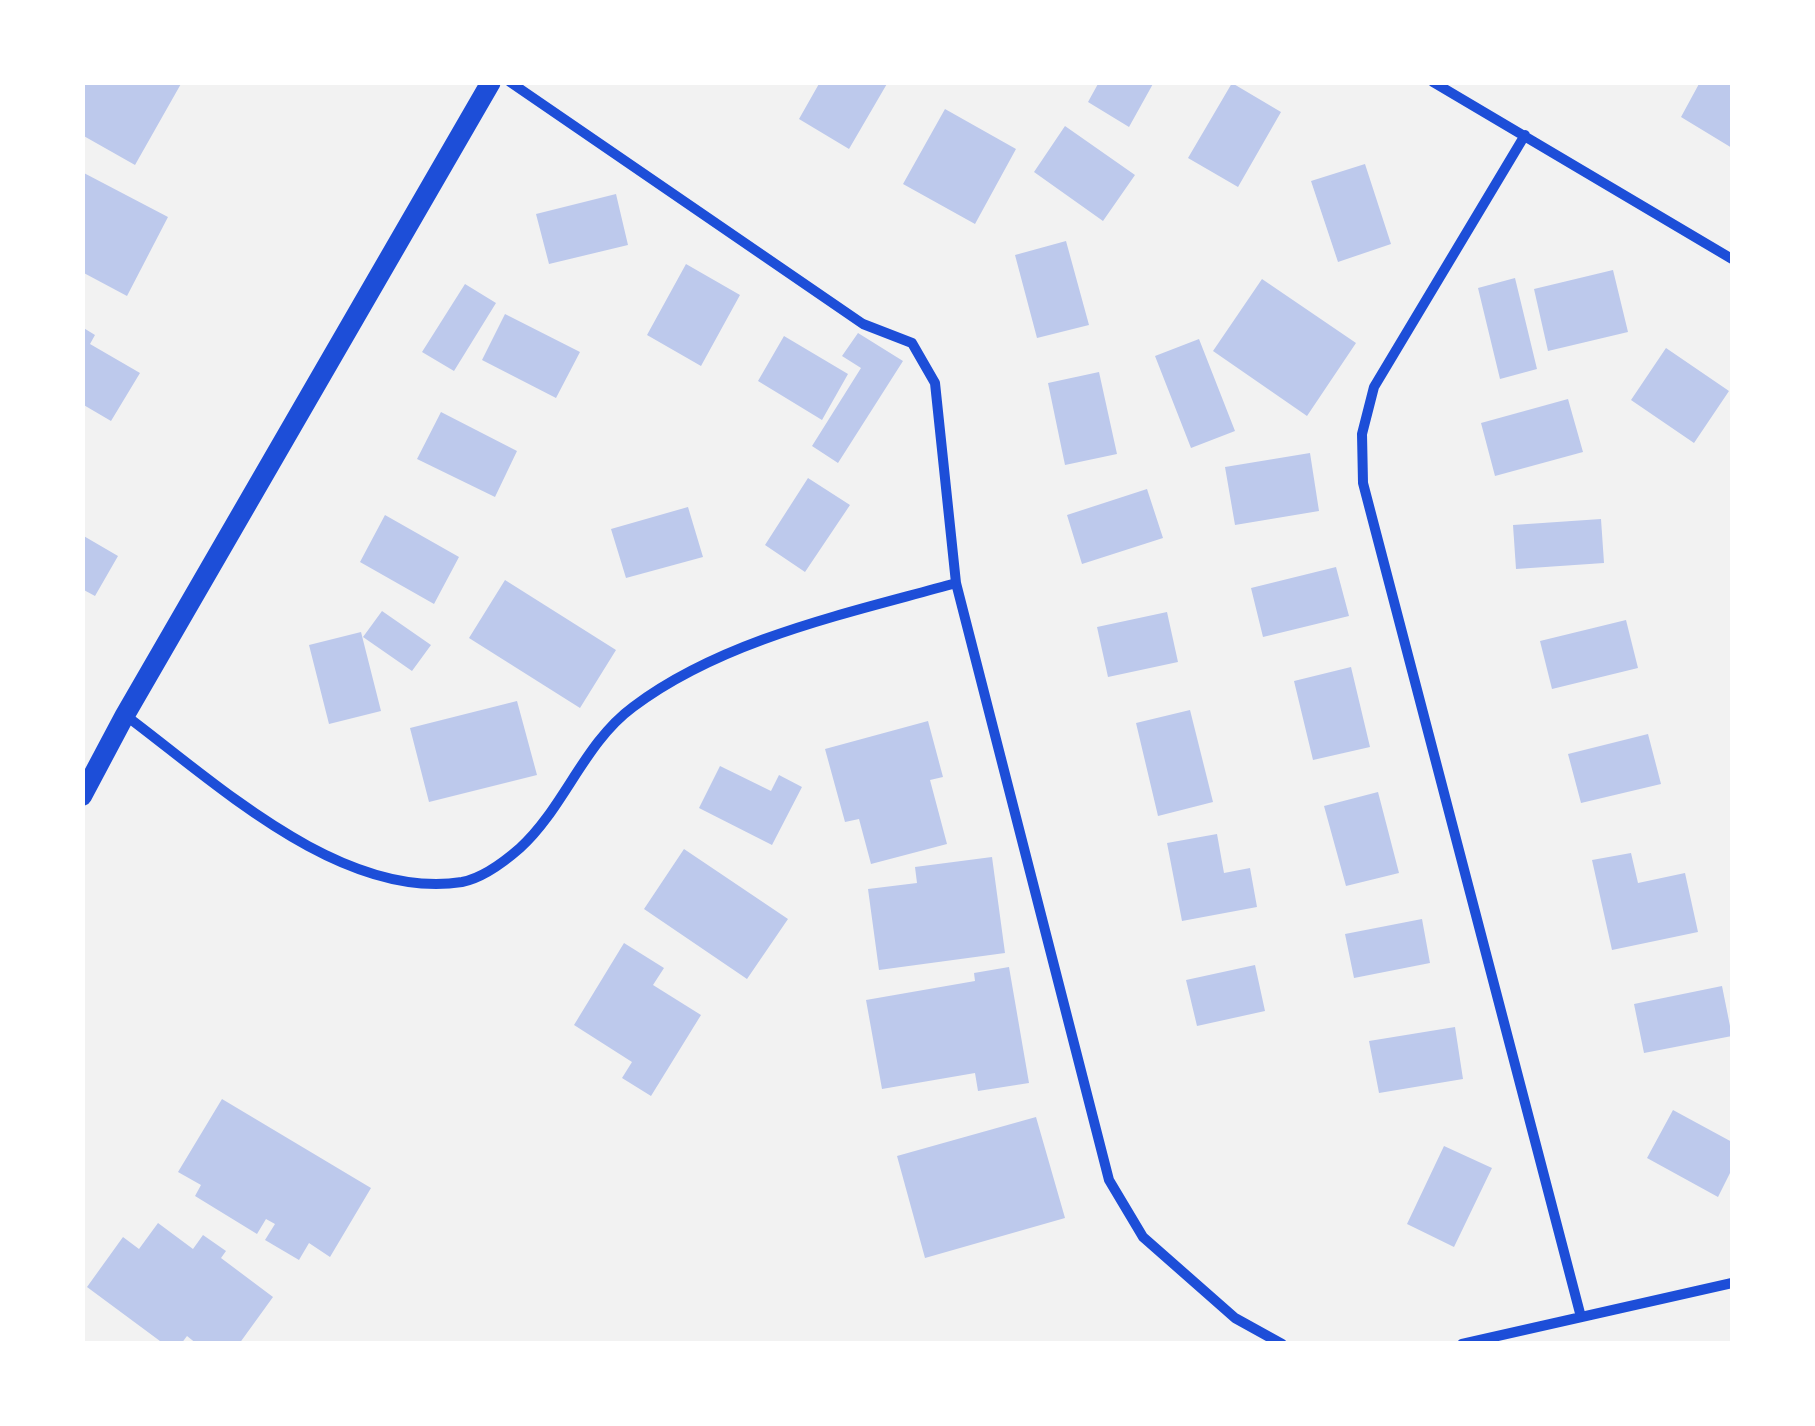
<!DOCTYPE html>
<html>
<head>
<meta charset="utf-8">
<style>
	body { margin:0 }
	#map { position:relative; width:1815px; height:1426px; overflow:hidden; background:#f2f2f2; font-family:Manrope,sans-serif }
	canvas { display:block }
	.frame { position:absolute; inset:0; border:85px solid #fff; pointer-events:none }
</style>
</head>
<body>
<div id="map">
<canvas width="1815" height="1426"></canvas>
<div class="frame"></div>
</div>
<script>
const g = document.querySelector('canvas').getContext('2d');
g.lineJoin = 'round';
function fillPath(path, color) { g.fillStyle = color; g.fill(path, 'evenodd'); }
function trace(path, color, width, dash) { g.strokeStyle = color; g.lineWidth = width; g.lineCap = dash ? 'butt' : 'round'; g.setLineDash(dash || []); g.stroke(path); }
const building = new Path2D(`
	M82,82H182L135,165L82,135Z
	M820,82H888L849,149L799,119Z
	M1099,82H1154L1129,127L1088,102Z
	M1700,82H1732V148L1681,117Z
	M1232,83L1281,112L1238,187L1188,158Z
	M945,109L1016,149L975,224L903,184Z
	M1065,126L1135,175L1103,221L1034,172Z
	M1365,164L1391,244L1338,262L1311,181Z
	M82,172L168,217L127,296L82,272Z
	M616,194L628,245L549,264L536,214Z
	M1066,241L1089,325L1037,338L1015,255Z
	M686,264L740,295L701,366L647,335Z
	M1613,270L1628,332L1548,351L1534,289Z
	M1515,278L1537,369L1500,379L1478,288Z
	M1262,279L1356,343L1307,416L1213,351Z
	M465,284L496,303L454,371L422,352Z
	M505,314L580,352L556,398L482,360Z
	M82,327L95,335L90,344L140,373L111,421L82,404Z
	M858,333L903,361L838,463L812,446L861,368L842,356Z
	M784,336L848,374L822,420L758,381Z
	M1199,339L1235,431L1191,448L1155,356Z
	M1666,348L1729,391L1694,443L1631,400Z
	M1099,372L1117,454L1065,465L1048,383Z
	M1568,399L1583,452L1495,476L1481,423Z
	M441,412L517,451L495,497L417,459Z
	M1310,453L1319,511L1235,525L1225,467Z
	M808,478L850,505L805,572L765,545Z
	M1147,489L1163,538L1082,564L1067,515Z
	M688,507L703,557L626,578L611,529Z
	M385,515L459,557L434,604L360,562Z
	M1601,519L1604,563L1516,569L1513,525Z
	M82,535L118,556L95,596L82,589Z
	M1336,567L1349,616L1263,637L1251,588Z
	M505,580L616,650L580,708L469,638Z
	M382,611L431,645L412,671L363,637Z
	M1167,612L1178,662L1108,677L1097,627Z
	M1626,620L1638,668L1552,689L1540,641Z
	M361,632L381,711L329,724L309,645Z
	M1351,667L1370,747L1313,760L1294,681Z
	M517,701L537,775L429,802L410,728Z
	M1190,710L1213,802L1158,816L1136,723Z
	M928,721L943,777L930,780L947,844L871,864L859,819L845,822L825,749Z
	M1648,734L1661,784L1581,803L1568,754Z
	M720,766L771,791L779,775L802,787L772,845L699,808Z
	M1378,792L1399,873L1346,886L1324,806Z
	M1217,834L1224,873L1250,868L1257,907L1182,921L1167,843Z
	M684,849L788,919L747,979L644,909Z
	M1631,853L1638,883L1685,873L1698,932L1612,950L1592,860Z
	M992,857L1005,953L879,970L868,889L917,883L915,867Z
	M1422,919L1430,963L1354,978L1345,934Z
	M624,943L664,968L653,985L701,1015L651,1096L622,1078L632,1062L574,1025Z
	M1255,965L1265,1011L1197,1026L1186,980Z
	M1009,967L1029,1083L978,1091L975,1073L882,1089L866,1000L975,981L974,973Z
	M1722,986L1732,1036L1644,1053L1634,1004Z
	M1455,1027L1463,1079L1379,1093L1369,1041Z
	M222,1099L371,1188L330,1257L309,1243L299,1260L265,1240L275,1224L266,1219L257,1234L195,1196L201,1185L178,1172Z
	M1673,1110L1732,1142V1169L1718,1197L1647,1158Z
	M1036,1117L1065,1218L925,1258L897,1156Z
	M1444,1146L1492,1168L1454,1247L1407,1224Z
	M158,1223L193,1249L203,1235L226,1251L221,1258L273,1297L239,1344H197L187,1336L181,1344H164L87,1287L123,1237L139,1249Z`);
const minor = new Path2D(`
	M510,82L863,324L912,343L935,383L956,583L1109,1180L1143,1237L1235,1318L1282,1344
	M1433,82L1732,259
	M1525,135L1374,387L1362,434L1363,483L1581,1317
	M125,715C215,782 341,901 462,882C483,878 504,862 520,848C564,808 584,743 633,707C723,639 849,613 956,583
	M1462,1344L1732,1283`);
const secondary = new Path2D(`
	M82,796L125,715L491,82`);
fillPath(building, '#bdc9ec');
trace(minor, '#1d4ed8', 10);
trace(secondary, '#1d4ed8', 20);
</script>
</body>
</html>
